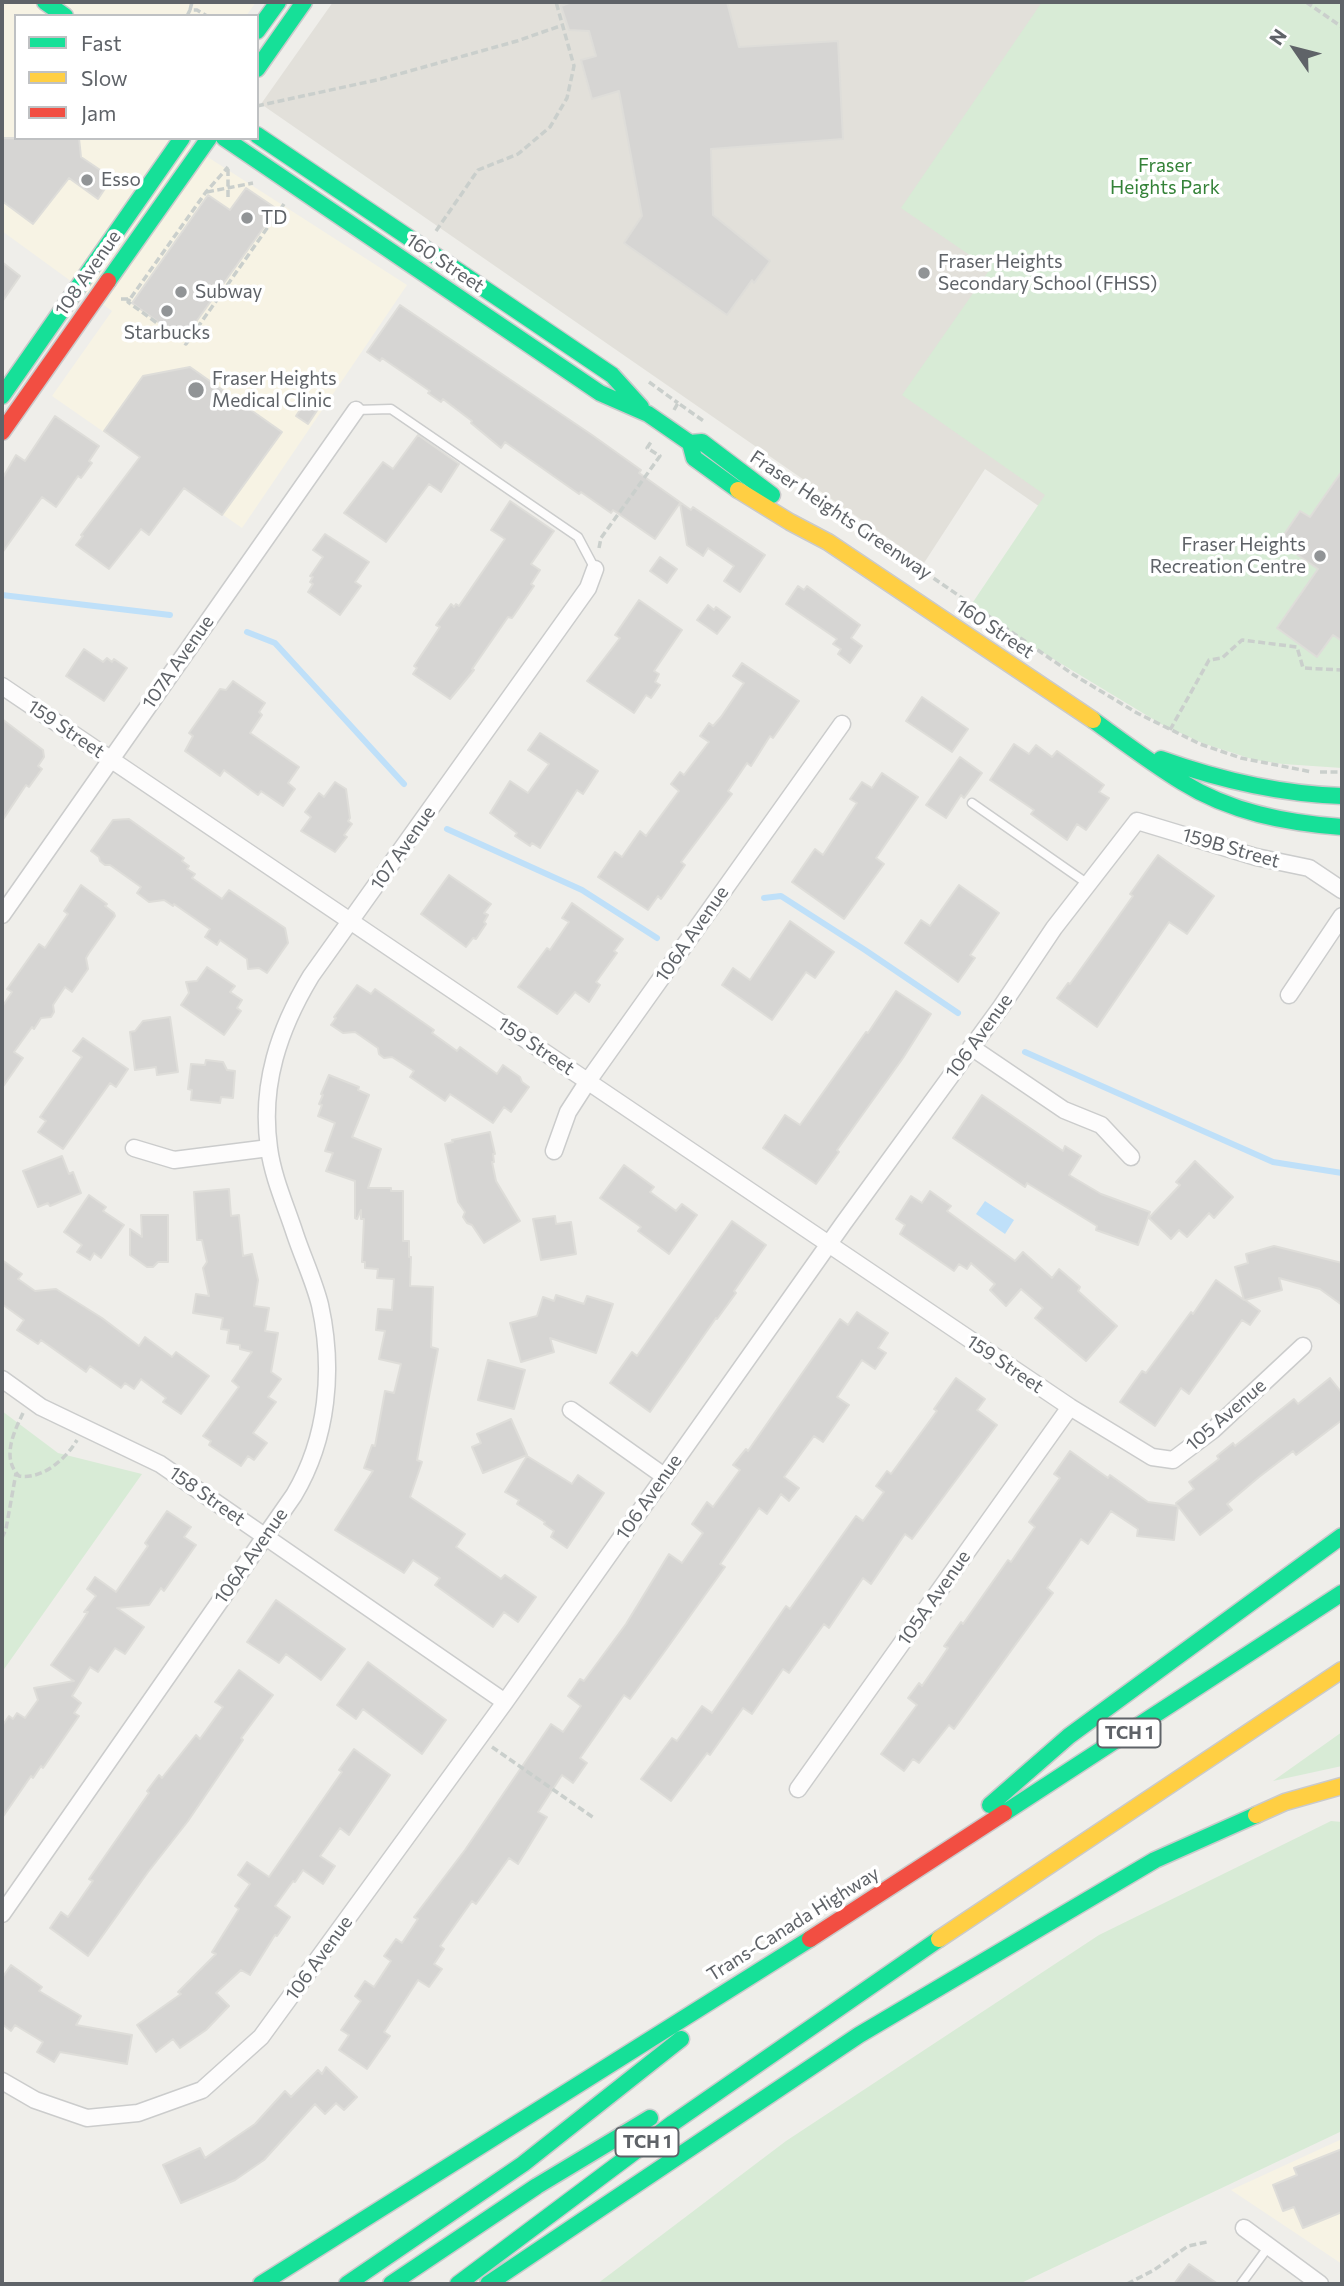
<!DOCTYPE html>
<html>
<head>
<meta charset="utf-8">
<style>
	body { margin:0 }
	#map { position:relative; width:1344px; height:2286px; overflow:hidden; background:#efeeea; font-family:Commissioner,sans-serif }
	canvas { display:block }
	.frame { position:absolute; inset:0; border:4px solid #5f6368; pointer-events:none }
	.legend { position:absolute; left:14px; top:14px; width:245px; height:126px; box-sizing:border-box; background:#fff; border:2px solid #bfc1c3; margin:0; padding:9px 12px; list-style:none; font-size:21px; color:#5f6368 }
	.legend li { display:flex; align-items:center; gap:14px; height:35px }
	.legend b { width:35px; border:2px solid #bfc1c3 }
	.north { position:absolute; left:1260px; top:14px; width:70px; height:70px; -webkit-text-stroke:5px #fff; paint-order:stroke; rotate:305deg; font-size:19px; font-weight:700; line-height:28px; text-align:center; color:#5f6368 }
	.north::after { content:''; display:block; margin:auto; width:24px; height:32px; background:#5f6368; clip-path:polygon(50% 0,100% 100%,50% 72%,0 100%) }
</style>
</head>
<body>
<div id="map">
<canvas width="1344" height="2286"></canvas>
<div class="frame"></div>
<ul class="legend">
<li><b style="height:9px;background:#16e098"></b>Fast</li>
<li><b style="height:9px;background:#ffcf43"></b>Slow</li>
<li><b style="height:9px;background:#f24e42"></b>Jam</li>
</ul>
<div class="north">N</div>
</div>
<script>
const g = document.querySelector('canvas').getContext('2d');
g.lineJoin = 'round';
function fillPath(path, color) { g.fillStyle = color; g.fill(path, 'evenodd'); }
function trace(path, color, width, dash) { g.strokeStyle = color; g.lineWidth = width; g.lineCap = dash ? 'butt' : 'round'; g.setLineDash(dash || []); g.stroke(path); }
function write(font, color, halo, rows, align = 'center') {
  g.font = font + ' Commissioner,sans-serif'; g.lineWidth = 7; g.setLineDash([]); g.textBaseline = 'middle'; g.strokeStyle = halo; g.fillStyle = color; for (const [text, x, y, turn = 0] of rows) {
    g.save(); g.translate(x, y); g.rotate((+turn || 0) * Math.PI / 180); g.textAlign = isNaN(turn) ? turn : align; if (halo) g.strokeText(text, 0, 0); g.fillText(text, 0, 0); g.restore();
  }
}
const commercial = new Path2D(`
	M2,2H256L246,16H16V138H178L407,285L242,528L52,396L112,311L2,231Z
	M1342,2139V2264L1231,2190Z`);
const education = new Path2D(`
	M333,2H1106L1069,527L985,469L924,563L261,104Z`);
const green = new Path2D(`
	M1042,2H1342V768L1283,764L1255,760L1202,743L1161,724L969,608L1045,495L902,395L990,269L901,208Z
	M2,1411L58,1453L142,1474L2,1672Z
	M1342,1732V1766L1273,1781Z
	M1331,1821L1342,1822V2131L1019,2284H597L786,2141L1099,1935Z`);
const water = new Path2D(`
	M985,1201L1014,1220L1005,1234L976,1214Z`);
const stream = new Path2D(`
	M2,595L170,615
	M247,632L275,643L404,784
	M447,829L582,890L657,938
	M764,898L781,896L865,950L958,1013
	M1025,1052L1273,1162L1342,1173`);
const building = new Path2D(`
	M572,2H727L739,47L838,41L843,139L711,149L713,215L770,261L754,283L752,280L727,315L624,243L642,216L619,91L592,99L581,60L596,56L589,31L569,30L561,6Z
	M2,138H79L81,157L112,178L98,199L69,178L33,224L2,201Z
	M246,188L277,209L183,340L132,303L208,195L230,210Z
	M2,262L20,276L2,302Z
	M400,305L592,435L641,470L639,473L691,510L693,507L765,555L740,592L724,581L734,566L708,548L703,556L687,545L680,503L655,539L613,510L611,513L581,492L579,494L505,442L501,448L471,423L472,421L443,399L441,402L428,393L430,391L382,358L380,361L367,352Z
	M190,367L282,432L222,515L184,488L149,535L141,529L109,569L76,545L83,536L81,535L140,457L104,431L143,376Z
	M308,398L320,406L308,424L296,416Z
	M55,416L99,446L89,461L92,463L81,478L78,476L56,507L42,497L2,553V479L16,455L25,461Z
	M418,435L459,464L441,492L429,484L386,542L344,513L383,462L393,469Z
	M1342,471V641L1333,635L1317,657L1277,628L1318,569L1279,542L1300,511L1310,517Z
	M510,501L554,531L531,564L540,570L531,584L534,586L512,618L508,617L472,669L474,670L450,699L413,674L417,668L414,666L440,627L436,625L451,604L454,607L456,604L459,606L505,539L491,530Z
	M325,534L369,562L355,582L361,586L340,615L308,592L313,584L310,582L313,577L310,576L323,557L313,550Z
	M660,557L677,569L667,583L650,571Z
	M798,586L804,590L807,586L860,625L851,638L862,646L850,663L838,654L841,649L833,644L837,639L786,604Z
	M639,600L682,630L654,671L659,674L655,682L660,685L651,698L646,695L634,713L587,681L620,638L615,635Z
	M708,605L714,610L716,607L730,617L717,634L697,620Z
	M84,649L103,662L107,658L112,662L114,659L127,668L104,701L66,676Z
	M742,663L799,701L773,738L770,736L751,766L747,763L728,791L732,794L681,862L685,865L661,899L658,896L648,910L598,877L615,852L622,857L640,831L646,836L679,791L671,784L680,772L684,775L709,742L700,736L709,723L713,726L721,717L744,683L733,676Z
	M233,681L265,703L259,712L262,715L250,733L299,767L288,783L295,789L283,806L261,791L258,795L224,770L220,776L185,751L193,736L189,733L206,709L220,689L226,690Z
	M922,697L968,729L952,752L906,721Z
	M2,719L43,750L44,757L38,766L42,769L29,787L26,785L2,821Z
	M540,733L598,771L583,794L577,790L540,848L532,843L530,846L515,836L517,833L490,813L510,781L528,793L549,764L528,750Z
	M1014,744L1029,754L1036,745L1052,757L1057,751L1104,785L1099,792L1109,798L1086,830L1077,824L1067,840L1031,814L1034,810L990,780Z
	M960,757L982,773L964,798L961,795L946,818L926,805Z
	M882,773L918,797L876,858L884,864L844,919L792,882L815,849L823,855L857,803L850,799L862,782L872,788Z
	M335,782L346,789L350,818L348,821L352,824L344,835L347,837L335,852L301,831L311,817L305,812L319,793L324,797Z
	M129,819L184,858L182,861L189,866L187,869L195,874L192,878L222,899L229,890L285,928L288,943L267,973L259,968L248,969L247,959L220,940L217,945L205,937L210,929L174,904L173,906L164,900L149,902L137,893L141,887L110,865H105L100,861L99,857L91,851L113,820Z
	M1158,855L1214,896L1187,934L1169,922L1097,1027L1057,998L1068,983L1070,984L1101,941L1133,896L1130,894Z
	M449,875L491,904L484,913L488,915L484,922L486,924L476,939L473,938L466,947L421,914Z
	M81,885L107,904L105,906L114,913L115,916L89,953L86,958L88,969L72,992L65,987L53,1005L54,1012L51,1017L41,1018L34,1029L32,1027L14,1052L23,1058L2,1088V1007L12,992L7,989L39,944L45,948L68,914L64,911Z
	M959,885L999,913L970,955L975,958L958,982L905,943L921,920L930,926Z
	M572,903L623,939L614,951L617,953L596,982L600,985L589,1002L575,992L557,1014L518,987L547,948L550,950L569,922L562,918Z
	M790,921L834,952L815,978L806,972L772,1020L722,985L733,968L750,980Z
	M207,967L235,986L230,992L242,1000L237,1008L241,1011L224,1035L181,1005L189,993L186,982L197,981Z
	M357,985L371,994L375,989L434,1030L432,1033L457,1051L460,1047L497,1074L503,1065L520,1077L522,1082L529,1087L511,1112L504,1107L493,1123L450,1094L445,1101L410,1077L414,1071L392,1057L384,1058L379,1054L378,1048L355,1032L343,1033L331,1025L336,1018L334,1017Z
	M896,991L931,1014L903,1058L837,1150L839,1152L816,1184L763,1148L785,1115L800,1125L866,1032L868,1033Z
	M170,1017L178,1072L157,1075L156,1067L135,1070L130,1032L135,1031L143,1021Z
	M83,1038L128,1069L116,1087L110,1083L63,1149L38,1132L46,1121L40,1117L82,1057L73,1051Z
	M206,1060L223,1062L227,1070L235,1071L233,1098L221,1097L220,1103L191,1100L192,1090L188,1089L191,1064L205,1065Z
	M329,1075L359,1087L358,1090L369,1095L352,1137L381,1149L368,1188H391V1191H403V1241H409V1257H411L410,1286L433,1287L431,1347L438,1349L417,1460L422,1462L410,1497L465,1534L456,1547L501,1579L505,1575L536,1597L518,1622L504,1612L493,1627L435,1585L440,1578L413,1560L404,1573L335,1530L373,1471L364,1468L372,1445L375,1446L385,1391L394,1393L401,1364L379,1359L385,1331L376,1330L378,1309L392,1310L394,1279L377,1278L378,1269L365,1268V1262H362L364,1219H361V1210L357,1219L355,1218V1181L326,1171L333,1153L325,1151L335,1123L318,1116L322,1105L319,1104L323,1095L321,1094Z
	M982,1095L1063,1151L1065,1146L1081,1156L1069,1175L1101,1194L1150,1212L1138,1245L1096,1230L1097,1226L1027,1183L1025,1187L953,1138Z
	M490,1132L495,1154H493L494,1162H492L496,1181L520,1221L484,1243L472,1225L467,1223L463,1217L465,1212L458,1202L445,1144L453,1142L452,1140Z
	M62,1156L69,1174L73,1172L81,1193L50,1206L48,1203L38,1207L23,1171Z
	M1195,1161L1233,1197L1214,1218L1209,1213L1187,1237L1179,1230L1171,1239L1149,1218L1180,1185L1176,1182Z
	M624,1165L654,1187L650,1192L676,1211L682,1204L697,1215L669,1254L638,1231L641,1227L600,1198Z
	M229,1189L231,1216L239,1215L243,1256L252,1254L258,1280L254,1306L269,1308L265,1331L278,1333L271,1372L281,1379L268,1397L276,1402L253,1433L267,1443L254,1460L248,1456L241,1466L209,1445L211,1441L203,1436L239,1387L232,1381L252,1352L240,1349V1345L227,1343L229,1330L221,1329L223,1318L193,1313L196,1294L209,1296L203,1268L207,1262L202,1240H197L194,1192Z
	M930,1191L951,1206L947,1211L1015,1261L1023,1252L1052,1278L1059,1269L1080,1287L1078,1291L1117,1326L1086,1361L1035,1318L1043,1308L1021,1289L1006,1306L990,1290L995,1284L971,1263L967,1269L959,1264L954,1271L900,1234L905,1225L896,1219L911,1196L922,1203Z
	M89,1195L106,1207L103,1211L124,1225L101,1258L94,1253L90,1260L77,1252L82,1245L64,1232Z
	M141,1215H168V1262H158L153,1267H147L130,1255V1229L142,1237Z
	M555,1216L556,1224L571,1222L576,1254L541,1260L533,1219Z
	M732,1221L766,1245L734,1291L736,1293L717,1319L716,1318L650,1412L610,1383L632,1352L637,1356Z
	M1274,1246L1342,1263V1305L1320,1289L1279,1278L1282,1290L1245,1300L1260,1311L1250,1325L1242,1320L1189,1394L1181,1388L1155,1426L1120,1402L1142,1371L1146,1373L1191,1312L1193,1314L1216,1280L1244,1300L1235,1267L1248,1263L1246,1254Z
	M2,1260L22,1274L18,1279L35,1291L56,1289L102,1318L139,1346L145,1337L172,1357L176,1352L209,1376L181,1414L163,1402L166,1398L141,1379L134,1389L125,1383L121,1388L90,1366L86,1372L41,1340L38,1344L17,1330L24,1320L2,1304Z
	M556,1295L584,1304L587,1296L613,1304L596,1353L550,1338L554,1352L521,1362L510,1323L537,1316L543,1297L554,1301Z
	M857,1312L888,1333L878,1348L886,1353L875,1369L862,1360L837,1397L849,1405L823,1442L814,1436L784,1477L799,1488L789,1501L781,1494L767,1514L759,1508L720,1564L725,1567L665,1651L630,1699L624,1695L580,1758L587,1763L573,1783L562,1775L538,1812L547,1817L518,1864L509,1858L476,1904L472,1901L440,1946L444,1949L434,1964L442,1969L429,1987L418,1980L384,2032L390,2036L367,2069L339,2050L349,2035L341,2030L361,2001L355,1996L365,1981L374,1987L391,1961L384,1956L396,1939L402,1943L418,1919L414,1917L465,1850L551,1724L563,1732L581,1706L568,1696L580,1679L584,1681L626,1624L669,1554L682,1563L703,1533L692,1524L707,1502L713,1507L740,1470L733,1465L746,1449L748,1451L840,1319L848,1325Z
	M488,1360L525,1370L514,1409L478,1400Z
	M956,1378L985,1399L977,1410L997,1425L912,1539L905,1534L871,1584L863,1578L829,1628L824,1624L789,1673L783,1669L752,1714L743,1708L710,1755L707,1753L671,1801L641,1779L672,1738L677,1741L702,1706L712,1713L786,1606L790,1609L856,1516L863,1521L884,1492L876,1486L887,1471L891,1474L937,1411L934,1409Z
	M1330,1378L1342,1393V1420L1296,1455L1293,1451L1259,1477L1227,1504L1232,1510L1200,1535L1178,1506L1174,1540L1137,1536L1138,1529L1111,1511L1088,1544L1081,1539L1047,1588L1053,1593L954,1729L949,1725L919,1763L913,1759L904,1771L881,1754L917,1705L908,1698L919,1683L922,1686L948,1648L944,1646L961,1622L963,1624L1008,1560L1011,1562L1035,1527L1029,1522L1060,1478L1054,1474L1070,1451L1108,1478L1110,1475L1148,1502L1177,1506L1176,1503L1194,1489L1189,1482L1219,1459L1217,1456L1233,1443L1235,1446L1294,1399L1298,1404Z
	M511,1419L527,1455L483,1473L472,1447L481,1443L477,1434Z
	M527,1456L572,1484L578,1475L604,1493L567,1548L551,1537L554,1531L544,1524L545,1522L517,1504L519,1500L505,1492Z
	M167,1511L191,1527L184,1537L196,1545L164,1591L161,1588L149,1605L117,1608L144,1627L125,1654L115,1648L98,1672L90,1667L72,1696L81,1703L74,1713L79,1716L43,1768L41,1766L33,1778L31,1776L2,1818V1726L9,1716L13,1719L17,1713L25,1718L38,1700L34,1688L74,1681L51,1665L81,1623L88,1612H84L96,1596L87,1589L95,1577L116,1592L148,1546L145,1543Z
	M276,1600L345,1649L321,1680L286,1654L279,1663L247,1642Z
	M368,1662L446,1720L422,1754L363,1709L356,1719L337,1705Z
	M239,1670L273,1695L241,1738L243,1740L188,1821L148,1872L88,1956L50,1928L61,1912L68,1917L93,1881L89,1879L149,1793L147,1791L159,1775L162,1778L196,1735L200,1739L223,1707L215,1702Z
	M354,1749L390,1775L349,1835L340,1828L320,1856L335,1866L323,1884L303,1870L295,1882L293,1881L275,1906L290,1917L277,1936L275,1935L250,1975L241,1970L216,1993L229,2006L206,2030L180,2048L173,2039L156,2052L137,2025L181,1994L178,1992L216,1954L212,1952L239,1909L235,1906L250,1884L238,1875L247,1862L269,1877L342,1772L339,1770Z
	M11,1965L42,1987L39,1991L81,2016L76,2025L132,2035L127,2064L60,2052L54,2062L37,2052L43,2042L15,2025L11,2031L2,2024V1978Z
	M326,2067L357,2097L344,2110L336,2103L325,2114L315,2104L264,2160L235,2180L181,2203L163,2165L200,2148L205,2158L255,2124L285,2091L291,2097L318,2070L322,2074Z
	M1342,2149V2212L1303,2228L1294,2207L1283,2211L1273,2185L1297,2175L1294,2168Z
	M1189,2264L1218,2284H1174Z`);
const path = new Path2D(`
	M1306,2L1342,27
	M190,10L192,2
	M187,16L190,10H197L207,16
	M257,106L381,79L517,41L563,25
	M228,169V200
	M207,192L253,183
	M436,231L478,170L518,154L550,127L567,98L574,66L556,2
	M121,299H130L206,192L228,167
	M130,299L128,302L186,344L284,204
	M649,382L678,403
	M674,410L678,403L705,422
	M778,471L1074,675L1137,713L1200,744L1241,758L1312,772
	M599,548L601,538L660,456L647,448L651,442
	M1170,730L1209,660L1222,658L1242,640L1297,647L1303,668L1342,670
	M1320,772H1342
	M23,1413C14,1432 1,1458 19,1476C42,1480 66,1459 77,1440
	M2,1538L6,1529L16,1473
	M492,1747L594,1818
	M1127,2284L1154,2270L1188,2246L1207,2242`);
const lane = new Path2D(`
	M356,410L391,409L578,537L595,569
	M972,803L1088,884
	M1241,2284L1269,2246`);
const street = new Path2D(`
	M2,686L1070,1407L1152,1457L1173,1460L1213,1430L1303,1346
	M2,915L356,410
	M1289,995L1342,916
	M971,1047L1064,1110L1101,1125L1131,1157
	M134,1148L174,1160L269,1148
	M554,1151L568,1112L588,1081L842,724
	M2,1379L41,1407L160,1464L505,1702
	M571,1410L664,1476
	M798,1789L1070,1407
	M2,1914L294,1495C328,1438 334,1369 320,1305C314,1281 303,1258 295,1234C286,1206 273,1178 269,1148C260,1085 279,1029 311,976L588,588L595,569
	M2,2081L35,2100L87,2118L138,2113L202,2090L261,2037L505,1702L843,1224L1001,1007L1054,928L1137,821L1256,857L1309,868L1342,890
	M1244,2228L1320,2284`);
const fast = new Path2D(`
	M45,2L65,16
	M257,31L278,2
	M257,69L304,2
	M257,135L612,375L641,407
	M224,138L600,393L648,414L690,443L694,458L738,490
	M108,281L209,138
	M2,396L182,138
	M690,443L702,442L772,495
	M1093,720C1122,741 1151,763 1182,782C1230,812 1286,823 1342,827
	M1161,759C1220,780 1279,794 1342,796
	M990,1805L1069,1736L1342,1536
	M1004,1813L1342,1593
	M261,2284L810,1939
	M347,2284L523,2164L681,2039
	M391,2284L537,2186L650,2118
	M458,2284L673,2123L939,1939
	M488,2284L859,2035L1155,1860L1256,1815`);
const slow = new Path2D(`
	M738,490L790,522L828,542L1093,720
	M1256,1815L1285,1802L1342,1786
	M939,1939L1342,1670`);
const jam = new Path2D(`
	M2,432L108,281
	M810,1939L1004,1813`);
const markers = [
	[87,180,7,"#919496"],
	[247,218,7,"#919496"],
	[924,273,7,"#919496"],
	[181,292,7,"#919496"],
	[167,311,7,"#919496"],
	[196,390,9,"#919496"],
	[1320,556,7,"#919496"]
];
const shields = [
	[1129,1733,63],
	[647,2142,63]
];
const shieldNames = [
	["TCH 1",1129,1733],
	["TCH 1",647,2142]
];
const parkNames = [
	["Fraser",1165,166],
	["Heights Park",1165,188]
];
const poiNames = [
	["Esso",101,180],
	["TD",261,218],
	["Fraser Heights",938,262],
	["Secondary School (FHSS)",938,284],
	["Subway",195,292],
	["Starbucks",167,333,"center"],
	["Fraser Heights",212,379],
	["Medical Clinic",212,401],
	["Fraser Heights",1306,545,"right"],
	["Recreation Centre",1306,567,"right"]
];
const streetNames = [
	["160 Street",445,263,34],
	["108 Avenue",88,273,-55],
	["Fraser Heights Greenway",841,515,34],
	["160 Street",995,629,34],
	["107A Avenue",178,662,-55],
	["159 Street",66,729,34],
	["107 Avenue",403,848,-55],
	["159B Street",1231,848,16],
	["106A Avenue",692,934,-55],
	["106 Avenue",979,1036,-54],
	["159 Street",536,1046,34],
	["159 Street",1005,1364,34],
	["105 Avenue",1226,1415,-41],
	["158 Street",207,1496,35],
	["106 Avenue",649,1497,-55],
	["106A Avenue",251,1556,-55],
	["105A Avenue",934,1598,-55],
	["Trans-Canada Highway",793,1924,-32],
	["106 Avenue",319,1958,-54]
];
fillPath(commercial, '#f7f3e4');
fillPath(education, '#e2e0da');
fillPath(green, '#d8ebd6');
fillPath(water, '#bfe0f9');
trace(stream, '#bfe0f9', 6);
fillPath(building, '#d6d5d3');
trace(building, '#deddd9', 2);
trace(lane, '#cbcccc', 11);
trace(street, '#cbcccc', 19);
trace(fast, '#cacacb', 19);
trace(slow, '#cacacb', 19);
trace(jam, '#cacacb', 19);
trace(path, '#cacfcc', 3.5, [7, 3.5]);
trace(lane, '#fdfcfc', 8);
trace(street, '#fdfcfc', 16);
trace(fast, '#16e098', 16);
trace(slow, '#ffcf43', 16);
trace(jam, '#f24e42', 16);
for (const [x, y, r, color] of markers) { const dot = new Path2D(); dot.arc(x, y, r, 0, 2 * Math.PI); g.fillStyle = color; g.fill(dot); trace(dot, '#fff', 2.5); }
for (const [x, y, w] of shields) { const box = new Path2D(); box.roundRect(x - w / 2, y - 14.5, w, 29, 5); g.fillStyle = '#fff'; g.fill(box); trace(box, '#5f6368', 2); }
write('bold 18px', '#5f6368', null, shieldNames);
write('19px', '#348238', '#fff', parkNames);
write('19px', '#5f6368', '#fff', poiNames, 'left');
write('19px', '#5f6368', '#fff', streetNames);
</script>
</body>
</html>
